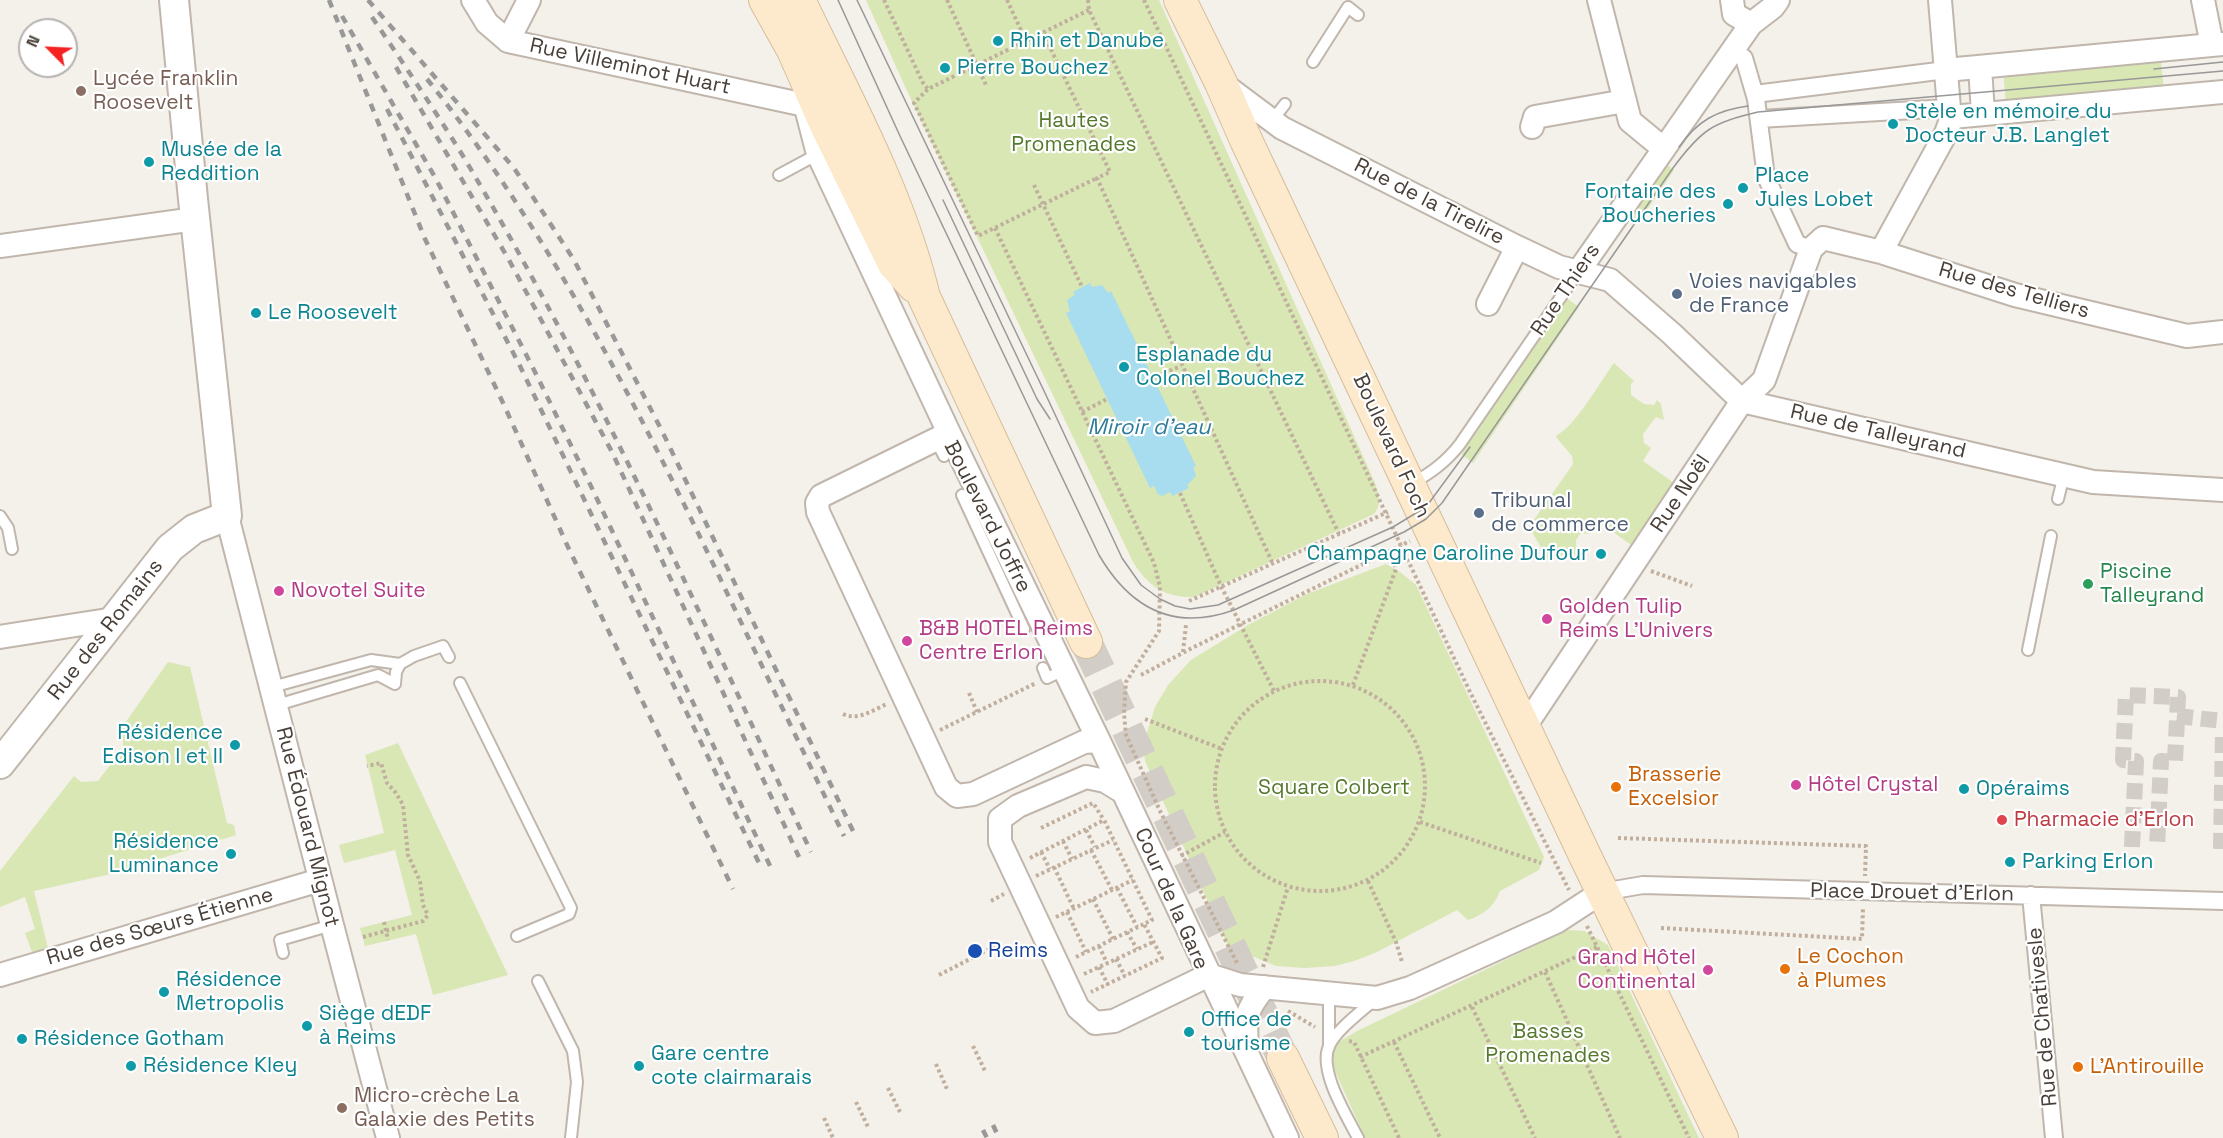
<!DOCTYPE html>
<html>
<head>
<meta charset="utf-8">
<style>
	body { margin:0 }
	#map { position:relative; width:2223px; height:1138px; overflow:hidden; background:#f4f0ea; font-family:"Space Grotesk",sans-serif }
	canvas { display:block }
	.north { position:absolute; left:18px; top:18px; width:60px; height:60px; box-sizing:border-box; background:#fff; border:2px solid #b6b2af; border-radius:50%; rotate:294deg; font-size:16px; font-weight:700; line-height:24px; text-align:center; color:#483f38 }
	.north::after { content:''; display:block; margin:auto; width:21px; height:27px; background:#f42221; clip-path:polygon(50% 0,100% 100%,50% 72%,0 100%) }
</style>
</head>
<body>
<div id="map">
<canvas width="2223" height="1138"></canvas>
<div class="north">N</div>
</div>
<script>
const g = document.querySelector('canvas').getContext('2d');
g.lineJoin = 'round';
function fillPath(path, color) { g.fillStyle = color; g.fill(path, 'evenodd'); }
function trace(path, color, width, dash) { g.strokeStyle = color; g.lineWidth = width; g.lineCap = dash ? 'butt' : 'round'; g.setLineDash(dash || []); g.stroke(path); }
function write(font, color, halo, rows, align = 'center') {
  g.font = font + ' "Space Grotesk",sans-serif'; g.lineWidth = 4.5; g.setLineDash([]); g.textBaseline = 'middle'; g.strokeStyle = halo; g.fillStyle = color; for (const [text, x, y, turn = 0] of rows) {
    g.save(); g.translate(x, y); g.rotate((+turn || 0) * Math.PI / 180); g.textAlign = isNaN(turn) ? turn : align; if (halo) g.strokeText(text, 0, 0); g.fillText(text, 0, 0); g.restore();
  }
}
const green = new Path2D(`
	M866,0H1159L1375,483C1379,495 1382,504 1374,514L1194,597C1165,598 1148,586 1133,562L907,91Z
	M2160,55L2164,89L2006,104L2003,69Z
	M1663,162L1674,170L1638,223L1627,216Z
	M1568,299L1579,307L1473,463L1461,454Z
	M1614,363L1634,381L1631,384V395L1644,404L1654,405L1657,400L1661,404L1664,420L1656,417L1643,434L1644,443L1651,448L1643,461L1674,483L1631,545L1598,521L1589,534L1581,533L1576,540V546L1579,549L1572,559L1565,555L1548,559L1529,527L1573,464L1572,456L1556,437L1558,434C1574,428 1602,379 1614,363Z
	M1386,564L1400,572L1416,585L1544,857L1539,870L1500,891C1494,907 1483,915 1468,920L1457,910L1375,953L1354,961L1335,966L1305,968L1276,966L1228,946L1145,761L1143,746L1155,707L1168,685L1191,660L1248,625L1307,594Z
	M168,662L190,667L227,823L234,825L236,835L111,874L34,891L48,948L32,952L25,933L35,929L25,897L0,907V871L74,776L81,782L98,781L123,748V726Z
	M398,743L508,975L433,995L416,934L365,946L360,928L412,915L395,850L344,863L339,845L384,833L365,755Z
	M1568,930L1584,931L1608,945L1699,1138H1365L1331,1062C1333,1042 1341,1041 1357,1031Z`);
const water = new Path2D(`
	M1090,283L1092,287L1102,285L1108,293L1111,291L1196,466L1193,467L1196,476L1187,485L1189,488L1172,496L1170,492L1162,496L1158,494L1154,486L1150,488L1066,313L1070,311L1067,300L1075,295L1073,292Z`);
const pedestrianTunnel = new Path2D(`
	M2177,716L2223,721
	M2132,847L2136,761L2123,760L2126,695L2178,697L2175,762L2161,761L2157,848
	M2221,849L2223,733`);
const secondaryTunnel = new Path2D(`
	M1086,642L1283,1058`);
const path = new Path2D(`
	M884,0L923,83L928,89
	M947,0L986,85
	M1007,0L1026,41
	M1088,0L1089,10L1339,534
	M1144,0L1470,692L1569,890
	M1089,10L928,89L914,103L978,236L1097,178
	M1043,33L1110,172L1097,178L1272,562
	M1034,185L1082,287
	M995,228L1154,563L1160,587L1159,631L1126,682L1124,713L1126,735L1160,811L1237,963
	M1153,378L1181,366
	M1082,412L1107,399
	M1180,493L1221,586L1274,691
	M1651,571L1692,586
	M1189,601L1388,512
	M1183,652L1186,625
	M1141,675L1194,647L1410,541
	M1215 786a105 105 0 1 1 210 0a105 105 0 1 1-210 0Z
	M1353,685L1396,569L1390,551
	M969,693L977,712
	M843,714C858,721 873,710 887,704
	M1145,719L1222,749
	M940,730L1036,683
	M1420,822L1541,863
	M1041,828L1093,803L1104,820
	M1086,830L1095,847
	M1618,838L1866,846L1865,876
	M1063,841L1072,859
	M1091,850L1112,890
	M1041,852L1050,869
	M1181,856L1225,832
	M1030,858L1104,820L1152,920L1144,924L1162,958L1091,992
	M1054,867L1074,909
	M1036,876L1113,840
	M1368,881L1396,942L1402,962
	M1117,888L1137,927
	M1093,899L1113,939
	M991,901L1004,894
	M1067,912L1086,952
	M1056,917L1133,880
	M384,922L388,940
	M1587,926L1689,1138
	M1661,928L1862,939L1863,907
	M1127,932L1137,949
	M363,937L423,921L428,915L423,905L420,881L408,855L403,805L396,793L387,783L381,763L367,766
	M1099,946L1107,963
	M1076,957L1144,924
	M1116,959L1125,976
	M1099,967L1108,985
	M1263,967L1288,887
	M1545,972L1620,1138
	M1084,974L1153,942
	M939,975L999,944
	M1472,1007L1535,1138
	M1288,1011L1315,1027
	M1349,1041L1354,1042L1399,1138
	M1394,1042L1440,1138
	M973,1046L985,1071
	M1360,1057L1597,947
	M936,1064L947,1089
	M888,1088L900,1112
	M856,1102L868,1127
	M824,1118L833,1138`);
const service = new Path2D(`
	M1313,62L1348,7L1358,15
	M1272,121L1285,104
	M779,175L818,154
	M936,440L944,456
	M1411,484C1431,473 1446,462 1460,444L1578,272
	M962,495L1024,629
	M2058,499L2064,475
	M0,516L8,528L12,549
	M2028,650L2051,536
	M1043,668L1047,678L1064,670
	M460,683L571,908L569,914L517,936
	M272,687L371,660L400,664L414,656L443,646L449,657
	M277,705L378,675L395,684L396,672L400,664
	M283,953L280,940L332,925
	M538,981L573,1051L577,1082L571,1138
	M1329,1047V993
	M1358,1138C1347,1116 1318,1071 1329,1046C1337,1029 1361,1012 1375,999`);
const pedestrian = new Path2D(`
	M1737,53L1744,58L1756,99L1766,177L1797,244L1811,249
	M1755,94L1946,70
	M1759,119L1949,108
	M1602,892L1643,885L2223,901
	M2031,895L2054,1138`);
const minor = new Path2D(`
	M473,0L487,23L508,41L805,105
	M1599,0L1630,121L1664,149
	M1732,0L1734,14L1751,24
	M1940,0L1949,108L1952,117
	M2203,0L2212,45
	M508,41L529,0
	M1980,67L1983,113
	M1946,70L2223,44
	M1223,84L1282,128L1517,247L1559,267L1610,280L1672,334L1742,401L2093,482L2223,490
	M805,104L818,154L949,433L1099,741L1287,1138
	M1952,117L2223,92
	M1532,127L1535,117L1625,101
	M0,246L195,219
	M1881,252L1946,133L1952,117
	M1578,272L1751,24L1773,7L1778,0
	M1488,304L1517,247
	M949,433L821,496L817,503L818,512L946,787L957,796L973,794L1084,742L1099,741
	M227,516L332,925L388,1138
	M0,637L114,619
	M1524,728L1742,401L1764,380L1811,249L1823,238L1881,252L2015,295L2187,336L2223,332
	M1123,792L1105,781L1086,777L1018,806L1000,819V842L1078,1008L1095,1023L1114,1021L1209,975
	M0,975L320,880
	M1209,975L1240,985L1377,998L1410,988L1556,922L1602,892
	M1247,1048C1245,1018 1245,1010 1265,987`);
const tertiary = new Path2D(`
	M0,764L170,548L194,529L227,516L193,199L174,0`);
const secondary = new Path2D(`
	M765,0L793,50L826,125L894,264L914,286
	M799,0C845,96 899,193 924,297L1086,642
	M1180,0L1221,83L1246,140L1587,860L1722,1138
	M1283,1058L1322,1138`);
const tram = new Path2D(`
	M838,0L900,136L1099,555C1130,608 1173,632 1234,610L1404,532L1426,519L1442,503L1673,168C1701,130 1713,122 1758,112L2223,71
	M857,0L1045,393L1122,558L1141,585L1160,599L1175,606L1190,609L1218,605L1393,527L1421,510L1429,503L1470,447
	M2154,69L2223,62
	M1679,147C1697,121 1717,110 1748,106
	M943,200L1037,399L1050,419`);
const rail = new Path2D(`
	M329,0L425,239L504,405L568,547L733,889
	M368,0L514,168L574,260L663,433L853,831
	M342,16L436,179L534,370L589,482L772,870
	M372,17C403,63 434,109 463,156C596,379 701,617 811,852
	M396,67L509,260L612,452L799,857
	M427,79C547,229 635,402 718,574C760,662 802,749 844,836
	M387,109L520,366L760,865
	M993,1125L999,1138
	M983,1130L987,1138`);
const markers = [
	[998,41,6,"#0f9aa8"],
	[945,68,6,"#0f9aa8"],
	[81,91,6,"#8d6e63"],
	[1893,124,6,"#0f9aa8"],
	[149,162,6,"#0f9aa8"],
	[1743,188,6,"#0f9aa8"],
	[1728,204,6,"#0f9aa8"],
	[1677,294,6,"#5c6f8a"],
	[256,313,6,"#0f9aa8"],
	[1124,367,6,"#0f9aa8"],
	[1479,513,6,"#5c6f8a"],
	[1601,554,6,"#0f9aa8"],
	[2088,584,6,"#2e9e5b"],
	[279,591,6,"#d1479c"],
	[1547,619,6,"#d1479c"],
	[907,641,6,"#d1479c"],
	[235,745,6,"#0f9aa8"],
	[1796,785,6,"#d1479c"],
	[1616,787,6,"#e8710a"],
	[1964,789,6,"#0f9aa8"],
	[2002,820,6,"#e0444e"],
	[231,854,6,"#0f9aa8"],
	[2010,862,6,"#0f9aa8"],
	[975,951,8,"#1a4fb4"],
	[1785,969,6,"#e8710a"],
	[1708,970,6,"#d1479c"],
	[164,992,6,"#0f9aa8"],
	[307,1026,6,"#0f9aa8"],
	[1189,1032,6,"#0f9aa8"],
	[22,1039,6,"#0f9aa8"],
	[131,1066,6,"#0f9aa8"],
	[639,1066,6,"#0f9aa8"],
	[2078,1067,6,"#e8710a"],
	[342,1108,6,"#8d6e63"]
];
const cultureNames = [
	["Rhin et Danube",1010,41],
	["Pierre Bouchez",957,68],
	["Stèle en mémoire du",1905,112],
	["Docteur J.B. Langlet",1905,136],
	["Musée de la",161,150],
	["Reddition",161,174],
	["Place",1755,176],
	["Jules Lobet",1755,200],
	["Fontaine des",1716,192,"right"],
	["Boucheries",1716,216,"right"],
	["Le Roosevelt",268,313],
	["Esplanade du",1136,355],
	["Colonel Bouchez",1136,379],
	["Champagne Caroline Dufour",1589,554,"right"],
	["Résidence",223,733,"right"],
	["Edison I et II",223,757,"right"],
	["Opéraims",1976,789],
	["Résidence",219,842,"right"],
	["Luminance",219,866,"right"],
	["Parking Erlon",2022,862],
	["Résidence",176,980],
	["Metropolis",176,1004],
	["Siège dEDF",319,1014],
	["à Reims",319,1038],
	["Office de",1201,1020],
	["tourisme",1201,1044],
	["Résidence Gotham",34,1039],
	["Gare centre",651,1054],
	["cote clairmarais",651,1078],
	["Résidence Kley",143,1066]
];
const streetNames = [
	["Rue Villeminot Huart",630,67,12],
	["Rue de la Tirelire",1429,202,27],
	["Rue Thiers",1566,290,-56],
	["Rue des Telliers",2014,291,16],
	["Rue de Talleyrand",1878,432,13],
	["Boulevard Foch",1391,446,65],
	["Rue Noël",1681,494,-56],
	["Boulevard Joffre",987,517,63],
	["Rue des Romains",106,630,-52],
	["Rue Édouard Mignot",307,827,76],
	["Place Drouet d'Erlon",1912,893,1],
	["Cour de la Gare",1171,899,66],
	["Rue des Sœurs Étienne",160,927,-16],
	["Rue de Chativesle",2043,1017,-95]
];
const educationNames = [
	["Lycée Franklin",93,79],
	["Roosevelt",93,103],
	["Micro-crèche La",354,1096],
	["Galaxie des Petits",354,1120]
];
const parkNames = [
	["Hautes",1074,121],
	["Promenades",1074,145],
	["Square Colbert",1334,788],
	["Basses",1548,1032],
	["Promenades",1548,1056]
];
const serviceNames = [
	["Voies navigables",1689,282],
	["de France",1689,306],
	["Tribunal",1491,501],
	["de commerce",1491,525]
];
const leisureNames = [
	["Piscine",2100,572],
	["Talleyrand",2100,596]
];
const hotelNames = [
	["Novotel Suite",291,591],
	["Golden Tulip",1559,607],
	["Reims L'Univers",1559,631],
	["B&B HOTEL Reims",919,629],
	["Centre Erlon",919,653],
	["Hôtel Crystal",1808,785],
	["Grand Hôtel",1696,958,"right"],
	["Continental",1696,982,"right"]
];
const foodNames = [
	["Brasserie",1628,775],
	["Excelsior",1628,799],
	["Le Cochon",1797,957],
	["à Plumes",1797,981],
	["L'Antirouille",2090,1067]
];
const healthNames = [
	["Pharmacie d'Erlon",2014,820]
];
const transitNames = [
	["Reims",988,951]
];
const waterNames = [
	["Miroir d'eau",1149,428]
];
fillPath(green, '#d8e7b4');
fillPath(water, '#a8dcef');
trace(pedestrianTunnel, '#d2cdc6', 16, [16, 8]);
trace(secondaryTunnel, '#d2cdc6', 32, [32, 16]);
trace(service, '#c0b6ac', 14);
trace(pedestrian, '#c0b6ac', 20);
trace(minor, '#c0b6ac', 26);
trace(tertiary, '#c0b6ac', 32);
trace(secondary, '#d6be9d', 34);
trace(path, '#c1af9e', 4, [3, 3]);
trace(service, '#fff', 10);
trace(pedestrian, '#fff', 16);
trace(minor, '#fff', 22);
trace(tertiary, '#fff', 28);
trace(secondary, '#fde9cb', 32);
trace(tram, '#989898', 1.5);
trace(rail, '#989898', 4.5, [8, 8]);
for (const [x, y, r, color] of markers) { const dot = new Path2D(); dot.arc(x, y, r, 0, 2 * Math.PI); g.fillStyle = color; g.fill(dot); trace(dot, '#fff', 2); }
write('21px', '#0d838f', '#fff', cultureNames, 'left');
write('21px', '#483f38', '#fff', streetNames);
write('21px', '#785e54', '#fff', educationNames, 'left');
write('21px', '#55792c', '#fff', parkNames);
write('21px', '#4e5e75', '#fff', serviceNames, 'left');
write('21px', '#27864d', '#fff', leisureNames, 'left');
write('21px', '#b23c85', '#fff', hotelNames, 'left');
write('21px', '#c56008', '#fff', foodNames, 'left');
write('21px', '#be3a42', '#fff', healthNames, 'left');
write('21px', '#164399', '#fff', transitNames, 'left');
write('italic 22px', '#2e7c9a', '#fff', waterNames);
</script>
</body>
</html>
